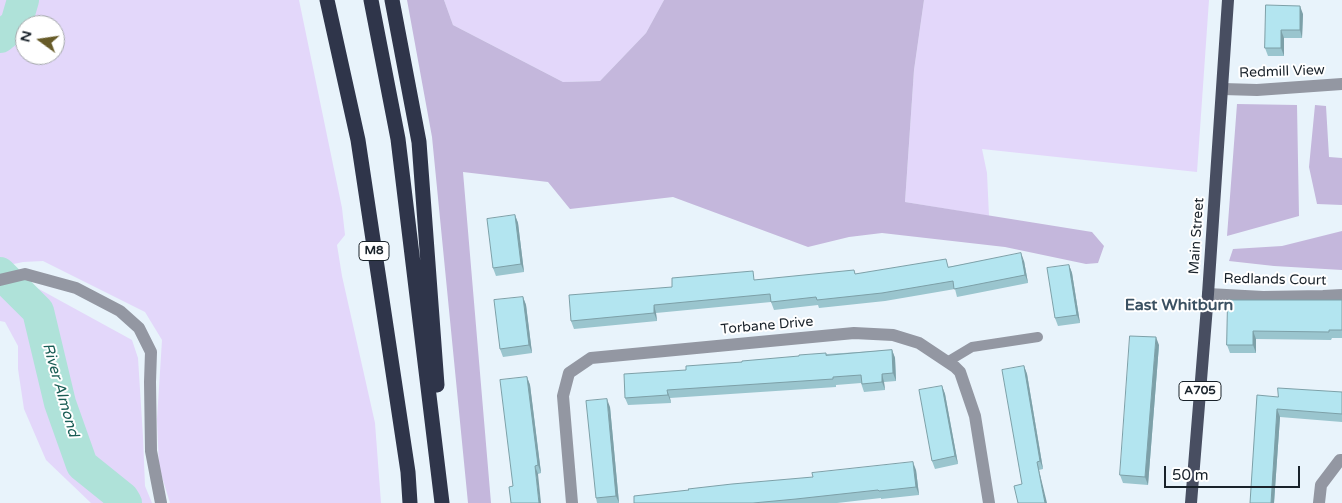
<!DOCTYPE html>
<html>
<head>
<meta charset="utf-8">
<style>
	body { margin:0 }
	#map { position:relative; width:1342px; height:503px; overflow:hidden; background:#e8f3fb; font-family:"Varela Round",sans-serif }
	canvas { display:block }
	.north { position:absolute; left:15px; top:15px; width:50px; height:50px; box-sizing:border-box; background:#fff; border:1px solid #a3a7aa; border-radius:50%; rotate:284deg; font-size:14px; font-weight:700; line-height:20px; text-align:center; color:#19222a }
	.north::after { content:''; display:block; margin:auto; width:18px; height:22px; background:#675b28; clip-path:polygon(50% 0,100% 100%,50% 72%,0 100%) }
	.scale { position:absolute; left:1164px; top:466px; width:136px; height:22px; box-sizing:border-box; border:2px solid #19222a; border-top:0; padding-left:6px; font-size:15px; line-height:18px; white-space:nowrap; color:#19222a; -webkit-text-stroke:4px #fff; paint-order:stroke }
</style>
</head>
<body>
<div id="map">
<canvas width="1342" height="503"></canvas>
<div class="north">N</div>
<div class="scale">50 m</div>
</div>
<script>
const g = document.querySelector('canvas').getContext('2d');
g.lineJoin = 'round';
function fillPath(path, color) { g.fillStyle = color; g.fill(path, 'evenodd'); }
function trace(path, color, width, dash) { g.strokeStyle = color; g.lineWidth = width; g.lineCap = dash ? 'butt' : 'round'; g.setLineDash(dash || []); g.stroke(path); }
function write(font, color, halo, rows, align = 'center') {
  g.font = font + ' "Varela Round",sans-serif'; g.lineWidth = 4; g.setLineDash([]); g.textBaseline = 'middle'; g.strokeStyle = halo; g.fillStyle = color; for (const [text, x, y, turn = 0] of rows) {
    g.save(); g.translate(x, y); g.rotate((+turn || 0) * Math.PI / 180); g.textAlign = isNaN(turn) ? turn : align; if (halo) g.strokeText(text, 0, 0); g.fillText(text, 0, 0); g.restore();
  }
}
const green = new Path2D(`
	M0,0H299L342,208L345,235L337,245L342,276L375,423L381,503H170L159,467L157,419L162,340L145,312L43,261L23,262L0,267ZM25,25H55V55H25Z
	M444,0H664L646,33L600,81L563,82L453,25Z
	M924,0H1209L1197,172L982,149L987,173L989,216L905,202L914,70Z
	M28,283L132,340L138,358L143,437L145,486L152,503H91L46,460L24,409L18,369V346L5,322L0,321V296L8,293Z`);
const forest = new Path2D(`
	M407,0H444L453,25L563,82L600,81L646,33L664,0H924L914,70L905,202L1092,232L1104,246L1098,263L1086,264L1005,247L882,233L849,237L808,247L673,197L570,209L548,182L463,172L491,503H468L432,137Z
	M1237,104L1297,105L1299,216L1227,236Z
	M1315,105L1326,106L1329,157L1342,158V205L1317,204L1309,167Z
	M1342,231V270L1274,266L1229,261L1233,249L1282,246Z`);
const river = new Path2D(`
	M0,37L16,24L23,0
	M0,273L38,311L60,403L82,465L123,498L126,503`);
const lane = new Path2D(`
	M947,362L972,347L1038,337`);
const street = new Path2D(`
	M1223,89L1257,90L1342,84
	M0,280L25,274L76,288L120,311L139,328L151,352L150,382L151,451L161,503
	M1208,294L1263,297L1323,296L1342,295
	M572,503L563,396L569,373L591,358L854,333L893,335L919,343L955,367L960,372L975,416L989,503
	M1319,503L1321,485L1340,460H1342`);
const primary = new Path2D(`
	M1191,503L1208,294L1228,0`);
const highway = new Path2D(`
	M327,0L358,140L408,472L410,503
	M371,0L398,139L442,503
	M392,0L419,142L437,385`);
const wall = new Path2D(`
	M1266,5L1303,14L1302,38H1284V56H1268L1265,48Z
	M515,215L518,223L524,272L496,276L493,268Z
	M1024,261L1028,283L957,297L955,289L885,301L819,308L818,305L774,310L771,302L656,313L657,321L574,329L571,321L672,287L756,280L856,274Z
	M1069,265L1072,273L1080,323L1058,326L1055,318Z
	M523,297L526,305L532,353L503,357L500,349Z
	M1228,300H1342V338H1332L1331,340L1256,339V353H1230L1227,345Z
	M1159,345L1148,485L1123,483L1120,475Z
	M892,350L895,358L896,381L884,382L885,390L864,392L861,383L836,385V387L670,398L671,403L628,405L625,398L686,370L742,362L827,354Z
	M1024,366L1027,374L1043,469L1039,470L1022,484Z
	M527,377L530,385L541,473L538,474L513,486Z
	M942,386L945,394L958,464L935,469L932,461Z
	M1342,392V422L1280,417L1274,503H1250L1278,397Z
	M610,407L619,503H597L596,498Z
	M916,470L919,495L881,499V498L837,503H634Z`);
const shadedWall = new Path2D(`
	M1300,6L1303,14L1302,38L1300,30Z
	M1281,30L1284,38V56L1281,48Z
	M515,215L518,223L524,272L521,264Z
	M1021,253L1024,261L1028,283L1025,275Z
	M1069,265L1072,273L1080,323L1077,315Z
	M523,297L526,305L532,353L529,345Z
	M654,305L656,313L657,321L654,313Z
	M1253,331L1256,339V353L1253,345Z
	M1156,337L1159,345L1148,485L1145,477Z
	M892,350L895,358L896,381L893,373Z
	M1024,366L1027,374L1043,469L1040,461Z
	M882,374L884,382L885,390L882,382Z
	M527,377L530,385L541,473L538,465Z
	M942,386L945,394L958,464L955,456Z
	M667,390L670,398L671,403L668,395Z
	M607,399L610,407L619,503L616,496Z
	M1277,409L1280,417L1274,503H1271Z
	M913,462L916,470L919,495L916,487Z
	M1037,462L1039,470L1047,503H1045Z
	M535,466L538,474L541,503H539Z`);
const building = new Path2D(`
	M1266,5L1300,6V30H1281V48H1265Z
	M515,215L521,264L493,268L487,219Z
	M1021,253L1025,275L954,289L953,281L882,293L817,300L816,297L771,302L770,294L654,305V313L571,321L569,295L672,287V278L753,271L754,280L854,270L855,274L946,259L948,267Z
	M1069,265L1077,315L1055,318L1047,268Z
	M523,297L529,345L500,349L494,300Z
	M1228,300H1342V330H1329V332L1253,331V345H1227Z
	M1130,336L1156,337L1145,477L1120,475Z
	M892,350L893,373L882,374V382L862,384L861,375L833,377V379L667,390L668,395L625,398L624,374L686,370V366L742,362V361L799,356V355L826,353V355Z
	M1024,366L1040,461L1037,462L1045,503H1018L1014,486L1022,484L1002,370Z
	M527,377L538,465L535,466L539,503H511L509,487L513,486L500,380Z
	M942,386L955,456L932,461L919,390Z
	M1278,388L1342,392V414L1277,409L1271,503H1250L1257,395L1278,397Z
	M607,399L616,496L596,498L586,401Z
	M913,462L916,487L879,491L878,490L796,499L753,503H634V496L689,490L688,489L732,484L813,477L812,473Z`);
const shields = [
	[374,251,30],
	[1200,391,42]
];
const shieldNames = [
	["M8",374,251],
	["A705",1200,391]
];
const streetNames = [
	["Redmill View",1282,72,-2],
	["Main Street",1197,236,-86],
	["Redlands Court",1275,280,1],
	["Torbane Drive",767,326,-5]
];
const waterNames = [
	["River Almond",60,390,74]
];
const quarterNames = [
	["East Whitburn",1179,306]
];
fillPath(green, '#e3d7fa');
fillPath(forest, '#c4b7dc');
trace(river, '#afe2d9', 32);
trace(lane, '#9397a2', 10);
trace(street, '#9397a2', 12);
trace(primary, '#484e61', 12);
trace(highway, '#2f354a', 15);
fillPath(wall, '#9ac5ce');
fillPath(shadedWall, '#7da0a8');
fillPath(building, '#b3e5f0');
trace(building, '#7da0a8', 1);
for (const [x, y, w] of shields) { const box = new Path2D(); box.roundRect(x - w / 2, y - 9.5, w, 19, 4); g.fillStyle = '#fff'; g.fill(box); trace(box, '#19222a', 1); }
write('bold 12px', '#19222a', null, shieldNames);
write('14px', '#19222a', '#fff', streetNames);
write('italic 15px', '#1a5d55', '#fff', waterNames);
write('bold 16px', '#3b5162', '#fff', quarterNames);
</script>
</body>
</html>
